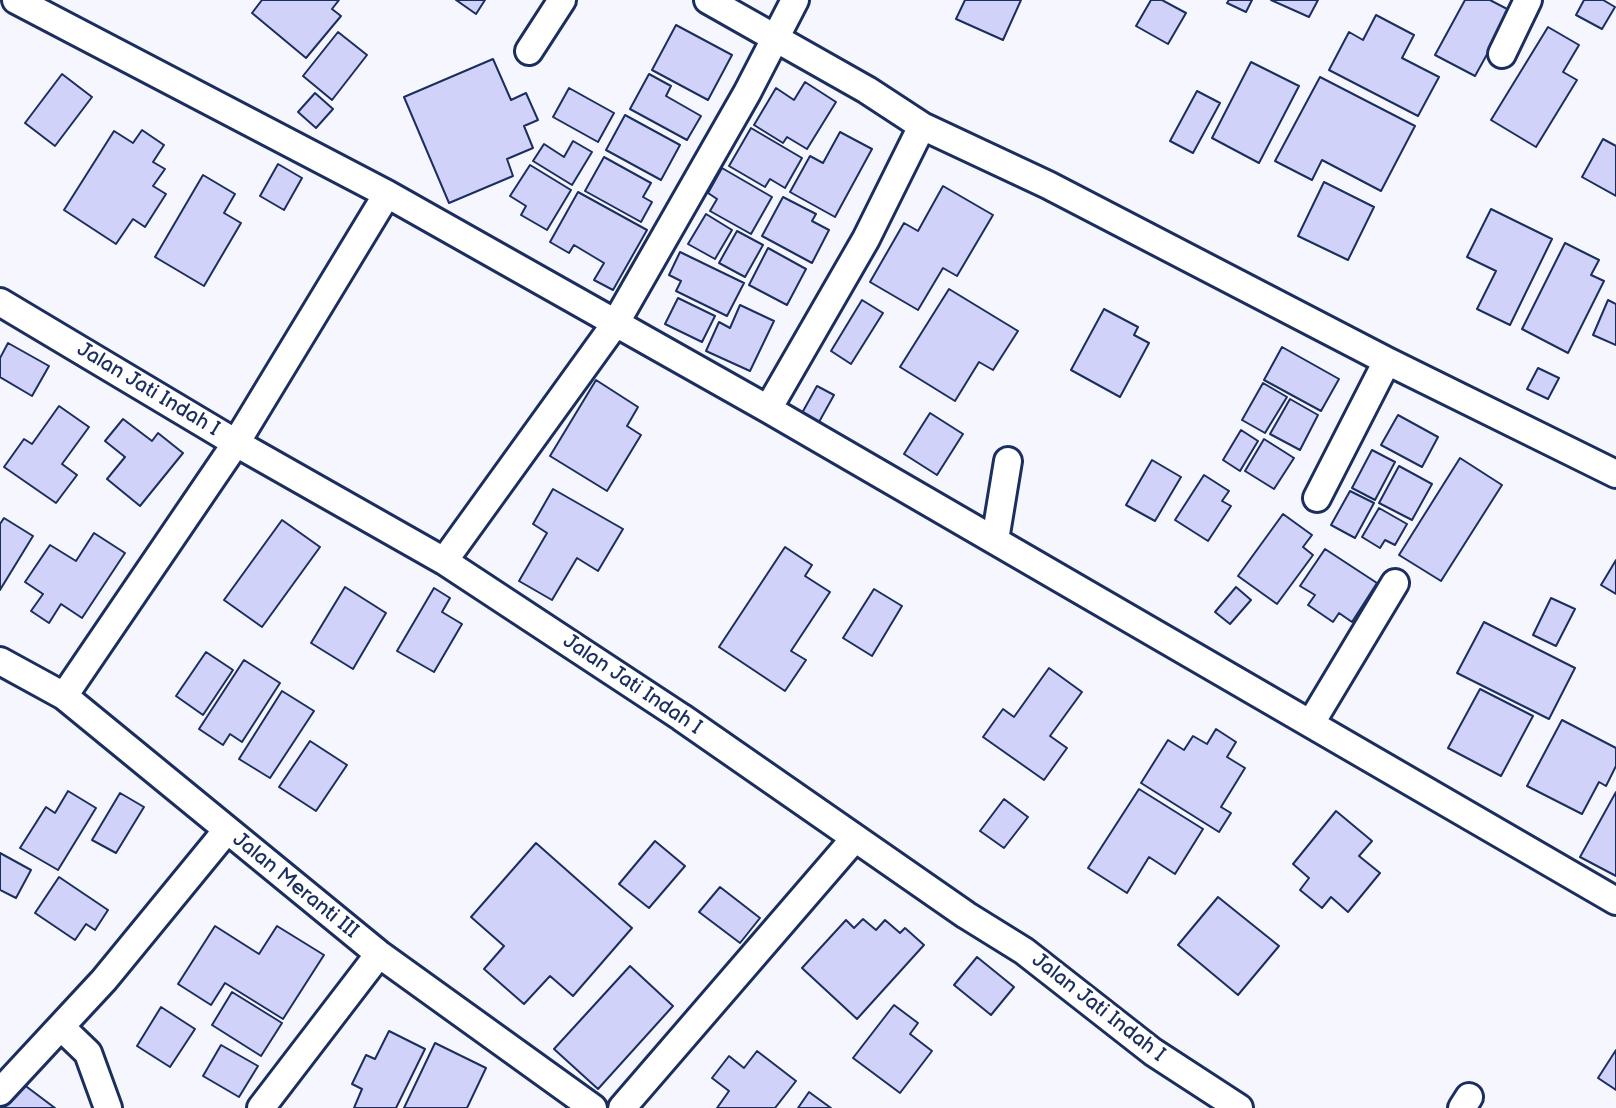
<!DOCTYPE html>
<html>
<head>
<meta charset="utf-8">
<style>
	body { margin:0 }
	canvas { display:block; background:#f6f6fe }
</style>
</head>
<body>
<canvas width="1616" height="1108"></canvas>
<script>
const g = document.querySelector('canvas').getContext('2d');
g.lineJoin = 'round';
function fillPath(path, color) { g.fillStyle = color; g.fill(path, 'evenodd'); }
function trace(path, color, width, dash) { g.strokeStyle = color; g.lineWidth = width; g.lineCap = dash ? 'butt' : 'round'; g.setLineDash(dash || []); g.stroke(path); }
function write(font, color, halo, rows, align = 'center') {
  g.font = font + ' "Balsamiq Sans",sans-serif'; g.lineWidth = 5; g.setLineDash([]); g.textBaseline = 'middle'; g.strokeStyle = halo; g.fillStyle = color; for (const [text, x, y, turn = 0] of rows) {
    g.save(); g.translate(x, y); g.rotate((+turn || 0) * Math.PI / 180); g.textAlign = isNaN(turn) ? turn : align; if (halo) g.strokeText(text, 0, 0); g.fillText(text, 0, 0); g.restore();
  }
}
const building = new Path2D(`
	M262,0H339L332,9L341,16L306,58L252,13Z
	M456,0H485L476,14Z
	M965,0H1021L1003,40L956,19Z
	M1151,0H1162L1186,13L1168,44L1136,26Z
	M1229,0H1252L1246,12L1227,3Z
	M1271,0H1318L1309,17Z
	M1465,0H1490L1511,11L1475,76L1435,55Z
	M1584,0H1603L1615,7L1602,29L1576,15Z
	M1376,15L1414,35L1402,58L1439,77L1418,116L1329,70L1349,32L1363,40Z
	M676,25L732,55L708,100L652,70Z
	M1548,27L1579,45L1563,72L1577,80L1536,147L1491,120Z
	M338,32L367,55L332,100L303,76Z
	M493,59L511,100L526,93L538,120L524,126L533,148L507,159L513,176L449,203L404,97Z
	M1251,62L1299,86L1259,163L1212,138Z
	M62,74L92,97L55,146L25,123Z
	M649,74L671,86L666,96L701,116L687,140L630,109Z
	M1320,77L1415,126L1381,191L1322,160L1312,180L1275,161Z
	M805,82L836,102L807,149L787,137L783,143L754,125L776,88L794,100Z
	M569,88L614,113L598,142L553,117Z
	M1197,91L1220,103L1193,153L1170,141Z
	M315,93L333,109L316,128L298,112Z
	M625,115L680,145L661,180L606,150Z
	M751,128L802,158L785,188L770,179L765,187L729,166Z
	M142,130L164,145L153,162L165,169L153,186L166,194L145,227L133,219L116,244L64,210L114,131L133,143Z
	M840,132L872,149L835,217L790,192L810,156L823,163Z
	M1603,139L1616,146V196L1582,177Z
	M573,141L592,152L572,185L533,161L544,144L564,157Z
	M604,157L651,183L643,197L652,202L641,222L585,191Z
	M278,164L302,178L284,210L260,196Z
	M530,165L571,190L547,230L521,215L526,206L510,196Z
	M722,168L772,197L751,234L710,211L717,199L708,193Z
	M203,175L235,194L224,213L241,223L204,286L155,257Z
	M1324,182L1374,207L1348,260L1298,236Z
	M943,186L993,215L957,276L943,268L918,310L870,282L904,223L918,231Z
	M578,192L647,230L613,290L594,280L604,263L574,245L569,253L550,242Z
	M783,197L816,214L812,221L829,230L812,263L762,236Z
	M1491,209L1552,239L1510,325L1477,309L1496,271L1467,257Z
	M706,214L732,230L715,259L688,244Z
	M737,231L763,245L745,277L719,263Z
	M1565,243L1599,260L1591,275L1604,281L1568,353L1522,329Z
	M768,248L806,269L787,305L749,285Z
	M680,252L744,283L727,316L676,291L681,281L669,275Z
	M949,289L1018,331L993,370L979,362L955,401L900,367Z
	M678,298L715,316L702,342L665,324Z
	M862,300L883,313L851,364L831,351Z
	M1608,300L1616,304V345L1593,335Z
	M740,305L774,321L750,371L706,351L719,322L730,328Z
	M1104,309L1138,327L1134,335L1149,343L1120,397L1071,370Z
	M8,343L49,366L32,396L0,377V358Z
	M1282,347L1339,379L1321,411L1264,380Z
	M1538,368L1559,378L1548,399L1527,389Z
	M596,380L638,407L627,426L641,435L607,491L550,456Z
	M1263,383L1287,397L1265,433L1242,420Z
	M817,386L834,395L819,422L802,413Z
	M1290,399L1318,415L1300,450L1270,434Z
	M59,406L89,427L62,464L77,475L56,503L4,467L24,439L32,444Z
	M930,413L963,434L937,475L904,454Z
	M1398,415L1438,437L1422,467L1381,445Z
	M123,419L152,441L158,433L183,453L140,506L107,479L125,457L105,441Z
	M1241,430L1258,441L1240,471L1223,460Z
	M1264,439L1294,458L1274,489L1245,471Z
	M1372,450L1395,462L1375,500L1352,488Z
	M1460,458L1502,485L1441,581L1399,555Z
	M1152,460L1181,477L1155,521L1126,505Z
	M1399,466L1432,484L1412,520L1379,503Z
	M1204,475L1229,491L1222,501L1231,506L1208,541L1175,520Z
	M553,489L623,529L598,571L577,558L552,600L519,581L547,533L533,524Z
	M1350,491L1374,503L1355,538L1331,525Z
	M1379,508L1407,524L1395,545L1385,540L1380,548L1362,537Z
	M1283,514L1312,535L1303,547L1313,555L1277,604L1238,576Z
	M4,518L33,536L0,590V524Z
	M282,520L320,547L262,627L224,600Z
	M94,533L125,553L82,618L61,604L49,623L31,611L43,594L25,582L50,545L76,561Z
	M785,547L812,565L805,576L830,592L791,651L806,660L785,691L719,647Z
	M1325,549L1377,583L1352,622L1339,613L1333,622L1308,605L1315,595L1300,586Z
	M1616,560V594L1601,585Z
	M345,587L386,613L353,669L311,643Z
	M1236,587L1251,600L1230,624L1215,612Z
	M434,588L450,598L442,612L462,624L434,672L397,651Z
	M874,589L902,606L872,656L843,638Z
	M1551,598L1575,609L1556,646L1533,635Z
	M1484,622L1575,668L1549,719L1457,673Z
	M206,652L233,670L203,715L176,696Z
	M244,660L280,683L242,742L230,734L223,745L199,729Z
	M1049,668L1082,692L1050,736L1067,748L1044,780L983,737L1003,709L1014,717Z
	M1480,689L1533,716L1501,776L1448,748Z
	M282,691L314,711L270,778L239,759Z
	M1562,720L1616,748V766L1606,786L1599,782L1582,814L1527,786Z
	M1216,729L1236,742L1227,757L1245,768L1221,807L1231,813L1219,832L1141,783L1168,740L1184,750L1193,736L1207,744Z
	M310,741L347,765L316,811L279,787Z
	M1139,789L1203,829L1175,874L1149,857L1127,893L1088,868Z
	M68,791L96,808L58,870L20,848L46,807L55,813Z
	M1616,792V876L1580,857Z
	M120,793L144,807L116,853L92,840Z
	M1004,799L1028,817L1004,848L980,831Z
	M1336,811L1372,841L1359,856L1380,873L1348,912L1331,897L1322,908L1300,890L1309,878L1293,864Z
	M655,841L685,866L649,908L619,884Z
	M536,843L632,928L573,996L550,976L524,1004L484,969L504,946L471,917Z
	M0,853L31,870L16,898L0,890Z
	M59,877L108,910L95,930L86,924L75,940L35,913Z
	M720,887L760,918L740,943L699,912Z
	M1218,897L1279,946L1238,995L1178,945Z
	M863,919L876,930L885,920L900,933L905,928L924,945L857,1019L802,968L846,920L854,928Z
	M215,926L259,954L277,926L324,955L283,1019L225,983L211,1005L178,984Z
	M977,957L1014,987L991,1015L954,985Z
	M630,966L673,1006L598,1089L554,1049Z
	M232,992L282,1023L261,1056L212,1025Z
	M894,1005L918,1023L910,1034L932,1051L900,1093L853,1058Z
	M161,1007L195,1029L170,1067L137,1046Z
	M389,1031L425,1049L396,1108H354L362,1089L352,1084L366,1055L375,1059Z
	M435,1043L486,1068L467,1108H404Z
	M221,1045L258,1066L239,1097L203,1076Z
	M1616,1050V1090L1598,1078Z
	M757,1051L796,1081L775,1108H717L729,1091L712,1078L729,1056L744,1068Z
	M15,1078L55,1108H0V1098Z
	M809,1092L831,1108H798Z`);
const street = new Path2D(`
	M16,0L387,194L768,409L1616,901
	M708,0L867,90L922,126L1048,185L1387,361L1616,474
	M529,51L562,0
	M1502,54L1528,0
	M0,302L236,443L444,561L681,717L966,915L1024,951L1153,1052L1239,1108
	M768,409L866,239L922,126
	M1317,498L1387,361
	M995,540L1008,461
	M444,561L615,324L747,93L795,0
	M0,661L64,696L379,954L593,1108
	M64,696L236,443L387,194
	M1311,723L1395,583
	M61,1027L88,1053L108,1108
	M0,1092L104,980L227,830
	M261,1108L379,954
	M622,1108L855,838
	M1462,1108L1469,1097`);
const streetNames = [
	["Jalan Jati Indah I",148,390,31],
	["Jalan Jati Indah I",632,685,34],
	["Jalan Meranti III",295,886,39],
	["Jalan Jati Indah I",1098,1008,38]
];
fillPath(building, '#d1d2fa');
trace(building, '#1b2f5e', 2);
trace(street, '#1b2f5e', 32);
trace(street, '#fff', 26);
write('21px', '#1b2f5e', '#fff', streetNames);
</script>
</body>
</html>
